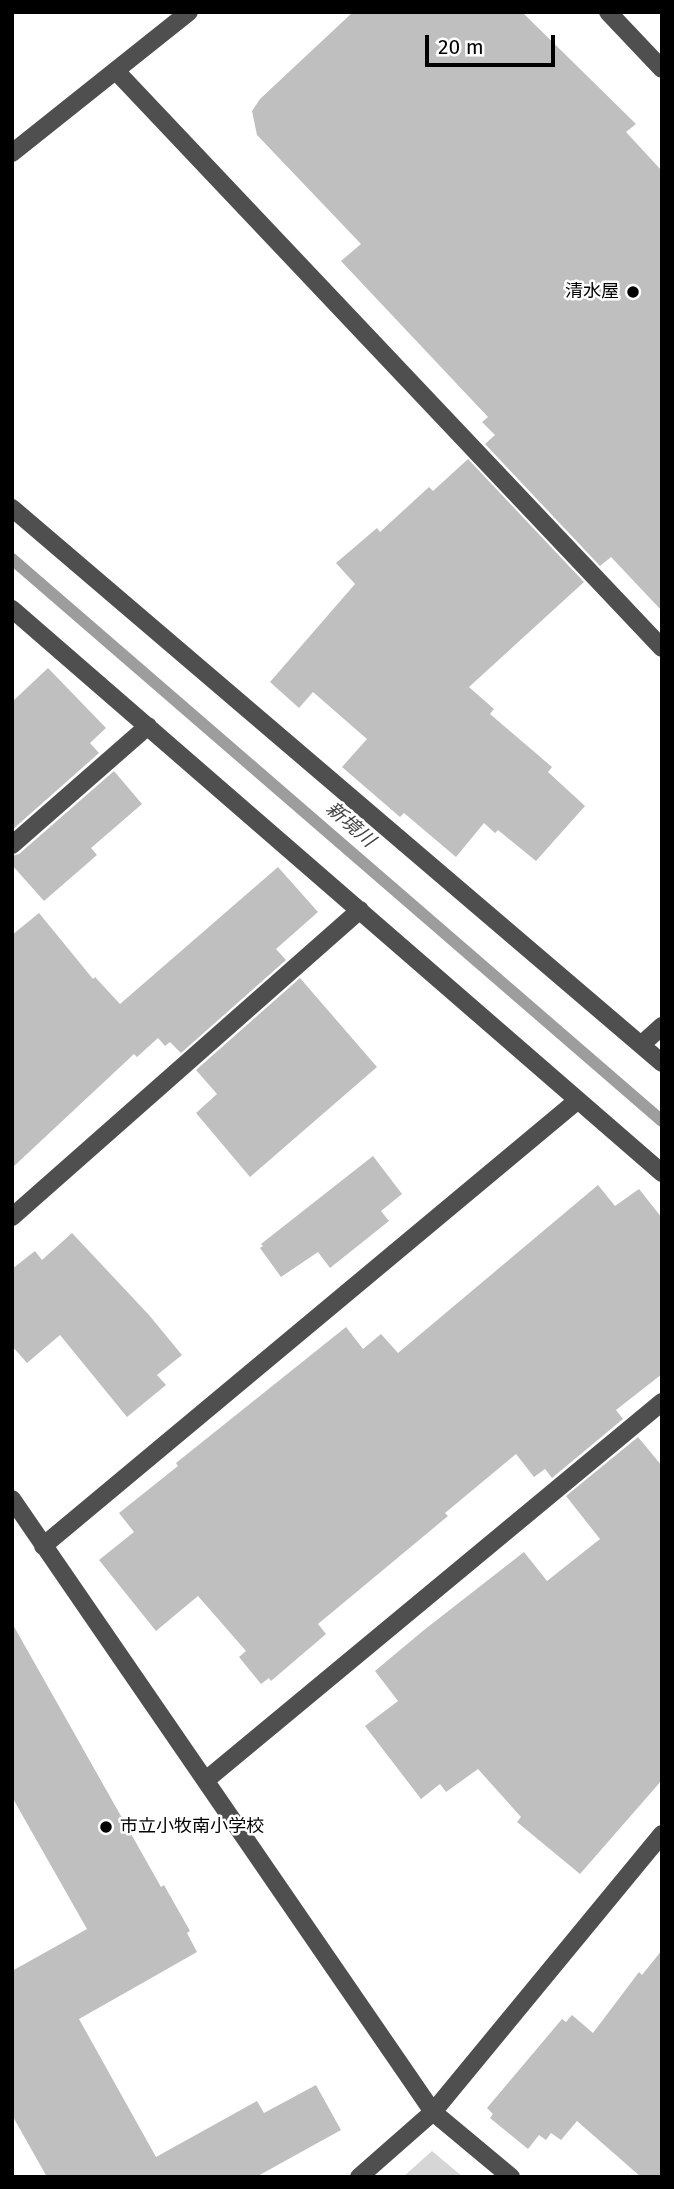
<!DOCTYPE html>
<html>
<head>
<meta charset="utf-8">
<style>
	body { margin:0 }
	#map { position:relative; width:674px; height:2189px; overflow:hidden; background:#fff; font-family:"Fira Sans",sans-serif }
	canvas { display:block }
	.frame { position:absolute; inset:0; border:14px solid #000; pointer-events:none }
	.scale { position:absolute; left:425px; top:35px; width:130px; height:32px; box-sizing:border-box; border:4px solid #000; border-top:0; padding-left:9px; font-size:21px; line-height:24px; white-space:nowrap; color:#000; -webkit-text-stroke:5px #fff; paint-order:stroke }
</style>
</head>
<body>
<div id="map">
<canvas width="674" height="2189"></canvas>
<div class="frame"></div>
<div class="scale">20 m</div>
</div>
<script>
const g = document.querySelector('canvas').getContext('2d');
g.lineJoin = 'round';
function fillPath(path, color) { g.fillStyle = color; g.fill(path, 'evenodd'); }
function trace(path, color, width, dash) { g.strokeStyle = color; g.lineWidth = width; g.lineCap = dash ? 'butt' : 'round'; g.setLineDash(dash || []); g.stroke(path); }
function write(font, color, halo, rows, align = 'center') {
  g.font = font + ' "Fira Sans","Noto Sans JP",sans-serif'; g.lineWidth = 5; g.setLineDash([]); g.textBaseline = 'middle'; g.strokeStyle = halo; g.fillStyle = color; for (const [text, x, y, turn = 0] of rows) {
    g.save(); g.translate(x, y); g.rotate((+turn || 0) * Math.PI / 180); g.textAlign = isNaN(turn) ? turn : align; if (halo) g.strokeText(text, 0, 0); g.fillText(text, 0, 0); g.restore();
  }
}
const green = new Path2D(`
	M432,2151L463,2177H403Z`);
const stream = new Path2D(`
	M12,559L662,1121`);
const building = new Path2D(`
	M353,12H522L636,124L626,132L662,171V611L611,557L600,566L485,444L495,435L482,422L488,417L341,261L361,244L257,135L252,111L260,99Z
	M468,459L584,582L469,687L494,709L490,714L552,767L548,772L585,806L536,861L498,830L495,833L484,823L456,857L404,813L400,817L342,767L367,739L313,692L299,708L270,682L355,584L336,563L377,528L380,532L429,487L433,491Z
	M48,668L106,728L90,743L99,753L12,830V702Z
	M114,771L142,804L91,848L97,855L44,901L12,865V856L19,854Z
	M278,867L318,912L276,949L286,960L181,1053L170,1042L165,1046L158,1038L137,1057L134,1054L12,1168V935L39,913L93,979L95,977L120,1004Z
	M300,978L377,1067L250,1177L196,1113L217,1094L196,1070Z
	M373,1156L402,1194L381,1211L389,1221L330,1268L318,1252L281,1277L260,1248L263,1246L261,1244Z
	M598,1185L615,1206L639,1189L662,1218V1374L616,1410L623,1419L552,1478L545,1469L534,1477L516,1454L445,1513L448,1516L318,1624L326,1634L271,1681L269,1678L261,1684L239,1657L246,1651L198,1596L156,1631L99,1560L134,1532L119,1513L178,1466L176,1463L346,1327L363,1349L381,1334L398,1353Z
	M72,1233L149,1315L182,1355L157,1375L166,1385L127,1417L60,1335L27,1363L12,1346V1269L35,1251L42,1260Z
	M638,1437L662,1466V1780L580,1874L517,1822L521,1817L478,1769L446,1792L440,1784L421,1799L365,1726L398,1701L375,1671L424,1630L524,1552L547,1581L600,1539L566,1496Z
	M12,1623L161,1887L164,1885L190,1931L187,1933L197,1952L79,2019L156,2157L257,2101L264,2113L316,2085L341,2130L256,2177H47L12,2115V1971L87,1929L12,1797Z
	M662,1950V2177H641L577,2121L561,2140L551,2133L546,2140L539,2135L528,2149L490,2118L493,2114L487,2108L562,2019L566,2022L572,2015L593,2033L639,1972L642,1975Z`);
const minor = new Path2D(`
	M608,12L662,69
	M116,71L662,648
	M12,153L189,12
	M12,508L662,1063
	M12,609L662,1173
	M12,845L148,726
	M641,1045L662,1026
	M12,1217L360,910
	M12,1499L433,2112L511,2177
	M43,1546L578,1100
	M206,1780L662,1402
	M359,2177L433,2112L662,1834`);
const markers = [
	[633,292,7,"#000"],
	[106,1827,7,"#000"]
];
const poiNames = [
	["清水屋",619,292],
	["市立小牧南小学校",120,1827,"left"]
];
const waterNames = [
	["新境川",350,825,41]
];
fillPath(green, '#d6d6d6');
trace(stream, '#9d9d9d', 12);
fillPath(building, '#bfbfbf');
trace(minor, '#4f4f4f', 18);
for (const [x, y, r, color] of markers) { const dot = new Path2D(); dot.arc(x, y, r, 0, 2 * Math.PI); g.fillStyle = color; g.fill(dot); trace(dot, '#fff', 2.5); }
write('18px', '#000', '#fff', poiNames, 'right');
write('italic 19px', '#3e3e3e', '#fff', waterNames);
</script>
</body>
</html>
